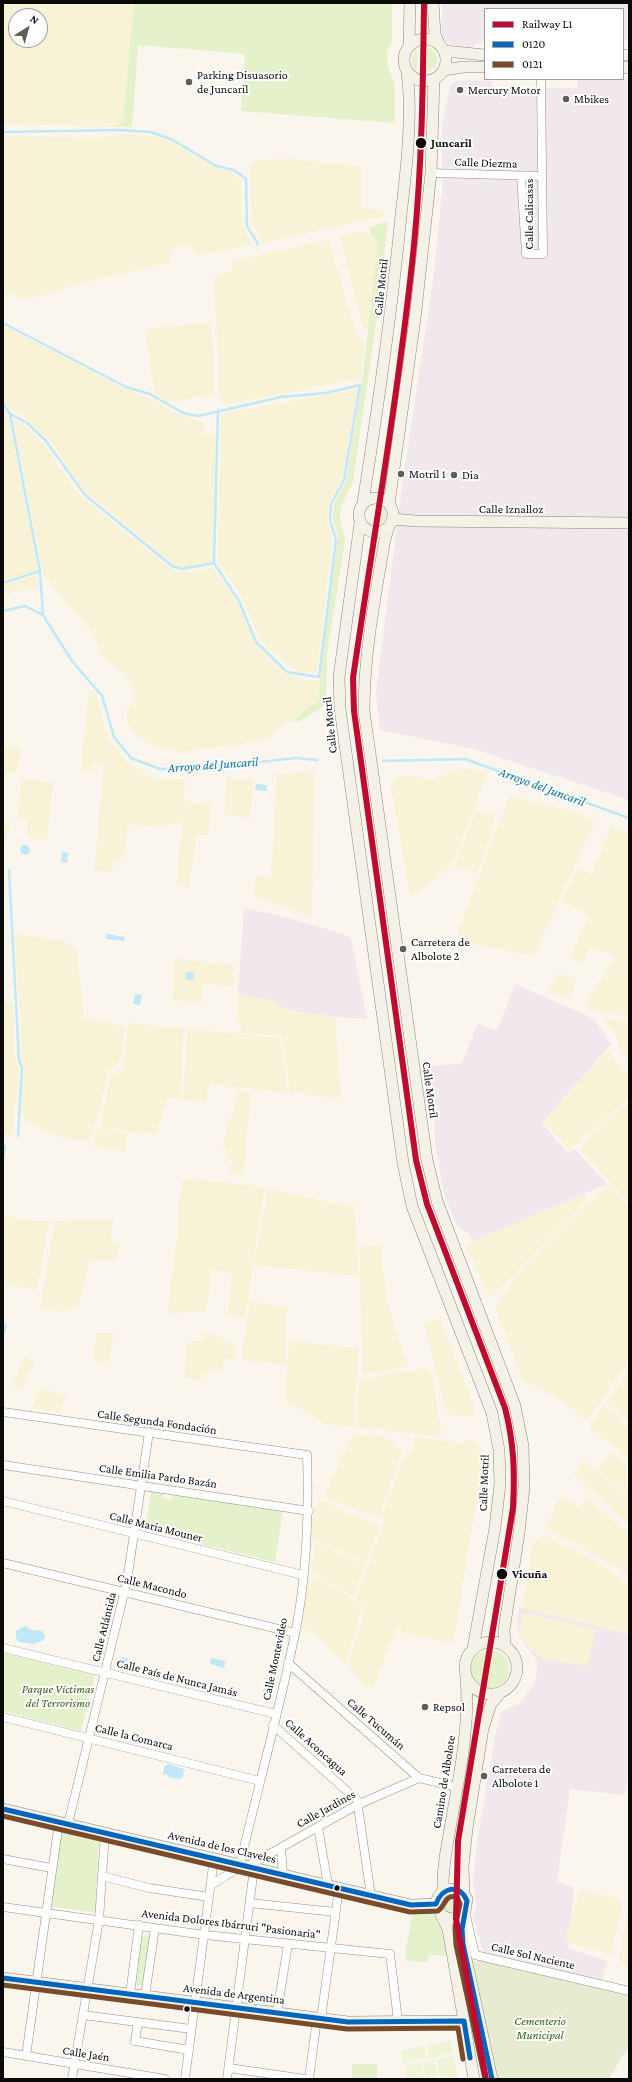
<!DOCTYPE html>
<html>
<head>
<meta charset="utf-8">
<style>
	body { margin:0 }
	#map { position:relative; width:632px; height:2082px; overflow:hidden; background:#faf6ed; font-family:"Crimson Pro",serif }
	canvas { display:block }
	.frame { position:absolute; inset:0; border:4px solid #0a0a0a; pointer-events:none }
	.legend { position:absolute; left:484px; top:8px; width:140px; height:72px; box-sizing:border-box; background:#fff; border:1px solid #9d9d9d; margin:0; padding:5px 7px; list-style:none; font-size:12px; color:#0a0a0a }
	.legend li { display:flex; align-items:center; gap:8px; height:20px }
	.legend b { width:20px; border:1px solid #9d9d9d }
	.north { position:absolute; left:8px; top:8px; width:40px; height:40px; box-sizing:border-box; background:#fff; border:1px solid #9d9d9d; border-radius:50%; rotate:37deg; font-size:11px; font-weight:700; line-height:16px; text-align:center; color:#0a0a0a }
	.north::after { content:''; display:block; margin:auto; width:14px; height:18px; background:#5e5d59; clip-path:polygon(50% 0,100% 100%,50% 72%,0 100%) }
</style>
</head>
<body>
<div id="map">
<canvas width="632" height="2082"></canvas>
<div class="frame"></div>
<ul class="legend">
<li><b style="height:5px;background:#c00b31"></b>Railway L1</li>
<li><b style="height:5px;background:#0065bd"></b>0120</li>
<li><b style="height:5px;background:#7a4b2a"></b>0121</li>
</ul>
<div class="north">N</div>
</div>
<script>
const g = document.querySelector('canvas').getContext('2d');
g.lineJoin = 'round';
function fillPath(path, color) { g.fillStyle = color; g.fill(path, 'evenodd'); }
function trace(path, color, width, dash) { g.strokeStyle = color; g.lineWidth = width; g.lineCap = dash ? 'butt' : 'round'; g.setLineDash(dash || []); g.stroke(path); }
function write(font, color, halo, rows, align = 'center') {
  g.font = font + ' "Crimson Pro",serif'; g.lineWidth = 4; g.setLineDash([]); g.textBaseline = 'middle'; g.strokeStyle = halo; g.fillStyle = color; for (const [text, x, y, turn = 0] of rows) {
    g.save(); g.translate(x, y); g.rotate((+turn || 0) * Math.PI / 180); g.textAlign = isNaN(turn) ? turn : align; if (halo) g.strokeText(text, 0, 0); g.fillText(text, 0, 0); g.restore();
  }
}
const industrial = new Path2D(`
	M442,3H629V40H623V9H485V42L467,48L452,45L442,39Z
	M629,78V800L474,749L380,730L376,693L402,486L434,274L442,191V125L451,84L457,81L465,80L491,81L492,87L577,88L578,79Z
	M244,908L277,915L343,934L351,939L367,1019L335,1017L284,1009L272,1001L238,994Z
	M515,984L584,1014L595,1021L611,1044L542,1123L568,1154L574,1148L607,1184L473,1241L470,1234L458,1228L444,1194L435,1143L434,1119L438,1115L437,1106L428,1104L425,1067L462,1063L478,1024L497,1031Z
	M519,1607L629,1634V1774L624,1795L570,1789L557,1881L574,1888L568,1948L607,1961L602,1980L483,1952L473,1916L477,1907L473,1885L477,1843L495,1737L501,1712L520,1703L535,1683L538,1662L519,1636L517,1621Z`);
const farmland = new Path2D(`
	M3,3H134L123,122L112,127L3,124ZM16,16H40V40H16Z
	M129,134L157,137L174,143L216,168L231,172L241,180L242,221L245,231L254,244L197,256L190,247H177L171,251L169,263L68,286L54,293L18,300L13,294L6,295L3,281V136L98,137Z
	M291,159L361,166V208L384,209L385,216L262,243L252,222L250,166L256,160Z
	M362,231L372,234L378,242L369,331L362,325L339,236Z
	M329,240L356,333L365,345L360,379L226,404L219,395L214,276L232,271V261Z
	M211,322L215,395L169,402L154,392L146,334L151,328Z
	M3,325L127,390L151,399L181,416L203,422L205,434L216,436L213,562L183,568L173,565L161,555L81,488L53,444L24,417L8,406L3,398Z
	M358,389L342,478L328,505V521L332,542L317,672H297L277,653L269,650L260,639L240,594L217,562L221,414Z
	M3,409L9,417L39,570L3,581Z
	M13,420L26,426L45,446L80,495L173,571L189,573L213,567L237,601L256,645L286,674L302,680H320L319,700L266,738L238,745L180,752L153,746L137,736L129,726L126,711L136,695L128,678L111,663L101,656L92,633L43,575Z
	M36,575L40,587L3,595V585Z
	M89,688L96,693L107,737L129,764L154,778L185,779L184,801L211,804L208,835H197L189,886L177,885L182,822L153,828L128,824L126,848L121,860L114,861L112,872L94,871L105,753L103,765L94,763L92,771L81,770Z
	M20,747L21,752L16,774L3,772V748Z
	M474,768L487,774L452,866L410,897L391,786L396,780L403,775L434,780L453,770Z
	M314,771L312,917L254,897L256,876L271,878L277,774Z
	M21,778L53,782L47,840L28,837L27,820L16,817L20,800Z
	M226,778L254,779L250,818L224,815Z
	M509,796L565,809L592,819L594,824L534,956L473,944L456,937Z
	M476,810L496,817L489,831L491,835L477,873L454,866Z
	M3,822H11L3,847Z
	M611,826L629,833V1019L619,1015L599,1012L585,1005L615,956L590,947L583,964L570,958L589,915L561,902L577,869L591,874Z
	M14,934L67,941L77,952L84,1017L125,1027L122,1056L117,1066L108,1071L100,1108L90,1140L78,1142L47,1133L24,1118L21,1110L24,1075Z
	M175,958L234,965L233,987L204,983L201,1004L172,1000Z
	M559,973L577,980L569,999L548,991Z
	M238,994L273,1001L284,1009L335,1017L341,1099L290,1092L282,1036L240,1032L241,1022L237,1021Z
	M3,1003L14,1004V1048L19,1072L12,1134L3,1136Z
	M603,1019L618,1020L629,1025V1061L622,1055L616,1035Z
	M128,1023L184,1029L180,1099L168,1098L156,1135L100,1127L111,1075L123,1070Z
	M188,1029L280,1038L288,1093L209,1084L206,1102L182,1099Z
	M610,1052L621,1068L629,1074V1097L607,1118L569,1150L544,1122L604,1054Z
	M239,1090L251,1092L243,1176L229,1173L232,1160L225,1158L226,1149L222,1146Z
	M629,1102V1203L580,1150L585,1140Z
	M98,1128L128,1133L125,1152L93,1146Z
	M183,1178L265,1187L245,1318L228,1314L232,1273L212,1270L206,1312L167,1313L179,1222L177,1216Z
	M611,1186L629,1207V1362L587,1421L555,1396L523,1381L495,1308L512,1281L563,1227L599,1194Z
	M268,1189L355,1207L358,1276L254,1265Z
	M585,1194L588,1199L490,1298L466,1247L473,1241Z
	M3,1216L31,1221H49L37,1290L3,1283Z
	M113,1220L111,1242L119,1245L117,1260H90L78,1307L63,1312L40,1308L55,1221Z
	M380,1245L387,1301L408,1366L362,1375L359,1246Z
	M250,1301L287,1308L286,1365L241,1360Z
	M440,1319L474,1405L476,1416H455L446,1411L424,1324Z
	M97,1333H114L109,1365L92,1360Z
	M204,1334H213L236,1346L235,1360L224,1359L223,1370L216,1369L197,1380L184,1378L186,1345H189L190,1341H202Z
	M289,1341L359,1348L353,1428L323,1423L285,1400Z
	M26,1355L35,1362L22,1390L12,1386Z
	M425,1369L432,1374L442,1437L356,1427L359,1381L386,1374Z
	M628,1371L629,1372V1422L606,1402Z
	M42,1388L68,1396L59,1413L32,1408Z
	M604,1405L629,1428V1457L592,1430L591,1424Z
	M355,1433L386,1437L402,1451L379,1518L324,1497L341,1457Z
	M413,1437L461,1443L473,1438L481,1448L482,1482L469,1543L455,1636L451,1643L401,1632L400,1624L387,1652L373,1689L364,1687L348,1665L364,1612L363,1607L355,1601L385,1519L381,1518L405,1455L410,1453L415,1443Z
	M611,1453L625,1463L628,1495L598,1469Z
	M584,1460L629,1499V1524L574,1475Z
	M564,1498L579,1508L588,1498L629,1534V1578L619,1569L578,1545L546,1529L557,1501Z
	M320,1500L380,1527L365,1564L311,1538L313,1511Z
	M545,1536L588,1556L629,1585V1634L522,1608L533,1543Z
	M315,1543L364,1565L354,1596L311,1573Z
	M318,1578L345,1594L360,1607L361,1612L345,1664L315,1634L300,1627L308,1583Z
	M522,1612L596,1629L587,1666L542,1659L519,1636Z
	M580,1890L617,1898L623,1907L611,1954L564,1942Z
	M629,1907V1965L618,1963Z`);
const green = new Path2D(`
	M134,3H392V42L387,52L388,67L395,84V123L241,111L245,54L138,45L132,127H112L123,122Z
	M427,47C436,50 439,57 436,66L427,73Z
	M417,49V71C410,64 410,56 417,49Z
	M388,222L375,331L353,481L341,507L340,519L345,540L327,655L326,705L300,721L290,722L319,700L322,657L338,537L333,518L334,504L346,481L363,375L378,242L370,233L369,227Z
	M381,505C388,512 388,521 378,525Z
	M151,1491L164,1493L163,1498L171,1500L173,1495L283,1510L275,1562L161,1534L162,1529L152,1527L151,1531L145,1530Z
	M471 1669a19 19 0 1 1 38 0a19 19 0 1 1-38 0Z
	M3,1653L95,1675L81,1731L3,1711Z
	M62,1831L99,1839L95,1913L51,1906Z
	M442 1903a10 10 0 1 1 20 0a10 10 0 1 1-20 0Z
	M425,1912C445,1916 446,1939 449,1956L429,1955L427,1962L406,1961L405,1953L413,1914Z
	M141,1936L150,1937L143,1986L135,1985Z
	M352,2064H377V2078H352Z`);
const cemetery = new Path2D(`
	M478,1960L629,1996V2048L623,2055L609,2079H496L471,1964Z`);
const pitch = new Path2D(`
	M450,2041L453,2053L430,2058L427,2045Z
	M424,2046L426,2058L403,2063L401,2051Z
	M453,2056L458,2079H441L437,2060Z
	M434,2060L438,2075L426,2078L423,2063Z
	M421,2063L424,2079H407L405,2066Z`);
const water = new Path2D(`
	M256,784L267,785L266,791L255,790Z
	M20 850a5 5 0 1 1 10 0a5 5 0 1 1-10 0Z
	M62,852L68,853L67,863L61,862Z
	M107,934L125,937L124,941L106,939Z
	M185.5 976a4.5 4.5 0 1 1 9 0a4.5 4.5 0 1 1-9 0Z
	M135,994L142,995L140,1005L133,1004Z
	M25,1626L32,1630L42,1631L45,1636L44,1640L33,1644L19,1642L16,1639V1631Z
	M121,1657L128,1658L125,1670L118,1669Z
	M211,1658L226,1661L224,1668L210,1664Z
	M265,1683L271,1684L268,1697L262,1695Z
	M169,1764L184,1769L183,1777L178,1779L168,1777L167,1774L163,1775L164,1766Z`);
const stream = new Path2D(`
	M3,132L120,130L151,132L173,140L216,166L234,170L246,179L247,226L258,244
	M3,323L126,387L150,394L183,413L198,416L281,397L326,393L360,385L344,480L331,504L330,520L336,540L319,677L287,672L256,642L239,601L214,563L218,411
	M3,403L10,414L40,571L43,615
	M10,414L26,422L46,441L85,495L172,566L182,569L214,563
	M3,583L40,571
	M3,611L25,606L43,615L72,661L102,696L114,737L131,758L160,769H199L232,761L260,762L295,758L317,760
	M383,761L465,759L629,818
	M9,870L19,1060L22,1068L18,1136
	M3,1159L5,1146
	M3,1322L6,1327L3,1333`);
const street = new Path2D(`
	M431,173L541,176
	M521,176L526,254H543L541,79
	M3,1412L307,1455C309,1514 307,1575 295,1634C279,1711 258,1788 240,1864L235,1870L211,1885
	M3,1465L309,1511
	M3,1501L303,1575
	M3,1563L295,1633
	M3,1648L276,1714
	M288,1663L419,1778L457,1787
	M3,1717L260,1781
	M273,1725L357,1800L371,1896
	M68,1824L127,1581L149,1432
	M318,1827L328,1885
	M281,1848L283,1875
	M3,1859L51,1868
	M248,1866L357,1805L419,1778
	M102,1876L149,1888L209,1897
	M250,1903L335,1912
	M3,1907L205,1935L390,1954L398,2021
	M465,1911L475,1955L629,1991
	M130,1994L139,1925
	M145,1996L155,1928
	M277,2013L288,1944
	M83,2015L191,2029
	M321,2019L339,1888
	M138,2022L135,2041L189,2050
	M3,2052L165,2079
	M26,2056L59,1822
	M229,2068L305,2079
	M72,2079L99,1920L105,1833
	M185,2079L214,1858
	M227,2079L254,1868
	M309,2079L317,2018`);
const secondary = new Path2D(`
	M433,3L435,34L439,44
	M404 60a21 21 0 1 1 42 0a21 21 0 1 1-42 0Z
	M409,45L410,3
	M444,51L485,55
	M623,55H629
	M623,67L629,68
	M444,70L463,67H485
	M359 515a17 17 0 1 1 34 0a17 17 0 1 1-34 0Z
	M363,502C378,407 392,311 401,215C406,173 413,114 407,73
	M389,504L415,319L431,173L434,80
	M393,519L415,521L629,523
	M360,523L339,677L340,709L403,1163L412,1206L492,1413L499,1450L500,1484L495,1528L473,1648
	M389,526L385,539C375,597 364,653 364,711L427,1160L437,1201L515,1406L523,1446L524,1487L519,1533L504,1630L505,1645
	M465 1668a26 26 0 1 1 52 0a26 26 0 1 1-52 0Z
	M3,1809L411,1905L436,1904
	M443,1890C442,1866 448,1842 452,1817C460,1771 470,1725 466,1677
	M464,1894L463,1865L467,1829L483,1728L491,1704L501,1692
	M464,1914L462,1932L466,1959L492,2079
	M443,1916C452,1921 459,1919 465,1911L467,1899C458,1884 439,1886 436,1904L448,1929L474,2079
	M3,1978L348,2022L464,2021`);
const bus1 = new Path2D(`
	M3,1809L411,1905L436,1904C442,1887 460,1883 467,1901L462,1929L463,1944L492,2079
	M3,1978L348,2022L464,2021L470,2058`);
const bus2 = new Path2D(`
	M3,1816L410,1912L438,1911C446,1905 445,1894 457,1897L460,1904L455,1928L456,1945L485,2079
	M3,1985L347,2029L458,2028L463,2059`);
const rail1 = new Path2D(`
	M424,3C423,84 422,165 414,245C399,390 374,534 353,678L354,711L416,1160L427,1204L505,1408C514,1443 515,1472 513,1508L458,1841L456,1919L486,2079`);
const markers = [
	[189,82,4,"#5e5d59"],
	[460,90,4,"#5e5d59"],
	[566,99,4,"#5e5d59"],
	[421,143,6,"#0a0a0a"],
	[401,474,4,"#5e5d59"],
	[454,475,4,"#5e5d59"],
	[403,949,4,"#5e5d59"],
	[502,1574,6,"#0a0a0a"],
	[425,1707,4,"#5e5d59"],
	[484,1776,4,"#5e5d59"],
	[337,1888,3.5,"#0a0a0a"],
	[187,2009,3.5,"#0a0a0a"]
];
const poiNames = [
	["Parking Disuasorio",197,75],
	["de Juncaril",197,89],
	["Mercury Motor",468,90],
	["Mbikes",574,99],
	["Motril 1",409,474],
	["Dia",462,475],
	["Carretera de",411,942],
	["Albolote 2",411,956],
	["Repsol",433,1707],
	["Carretera de",492,1769],
	["Albolote 1",492,1783]
];
const stopNames = [
	["Juncaril",431,143],
	["Vicuña",512,1574]
];
const streetNames = [
	["Calle Diezma",486,163,2],
	["Calle Calicasas",529,214,-90],
	["Calle Motril",381,287,-84],
	["Calle Iznalloz",511,509],
	["Calle Motril",330,725,-96],
	["Calle Motril",430,1090,82],
	["Calle Segunda Fondación",157,1422,8],
	["Calle Emilia Pardo Bazán",158,1476,8],
	["Calle Motril",484,1483,-88],
	["Calle Maria Mouner",156,1527,14],
	["Calle Macondo",152,1586,14],
	["Calle Atlántida",104,1627,-76],
	["Calle Montevideo",275,1659,-78],
	["Calle País de Nunca Jamás",177,1678,14],
	["Calle Tucumán",376,1724,41],
	["Calle la Comarca",134,1737,14],
	["Calle Aconcagua",316,1747,42],
	["Camino de Albolote",444,1782,-81],
	["Calle Jardines",326,1809,-29],
	["Avenida de los Claveles",222,1847,13],
	["Avenida Dolores Ibárruri \"Pasionaria\"",231,1924,7],
	["Calle Sol Naciente",533,1956,13],
	["Avenida de Argentina",234,1994,7],
	["Calle Jaén",86,2054,9]
];
const parkNames = [
	["Parque Víctimas",58,1689],
	["del Terrorismo",58,1703],
	["Cementerio",540,2021],
	["Municipal",540,2035]
];
const waterNames = [
	["Arroyo del Juncaril",213,765,-4],
	["Arroyo del Juncaril",542,787,20]
];
fillPath(industrial, '#f0e8ec');
fillPath(farmland, '#f8f3d7');
fillPath(green, '#e5f1ca');
fillPath(cemetery, '#e7ebd0');
fillPath(pitch, '#eef4d5');
fillPath(water, '#c0e8f8');
trace(stream, '#c0e8f8', 2.5);
trace(street, '#92908c', 9);
trace(secondary, '#898783', 12);
trace(street, '#fefefc', 8);
trace(secondary, '#f4f2e7', 11);
trace(bus1, '#0065bd', 5);
trace(bus2, '#7a4b2a', 5);
trace(rail1, '#c00b31', 6);
for (const [x, y, r, color] of markers) { const dot = new Path2D(); dot.arc(x, y, r, 0, 2 * Math.PI); g.fillStyle = color; g.fill(dot); trace(dot, '#fff', 1.5); }
write('12px', '#0a0a0a', '#fff', poiNames, 'left');
write('bold 12px', '#0a0a0a', '#fff', stopNames, 'left');
write('12px', '#0a0a0a', '#fff', streetNames);
write('italic 12px', '#2d6716', '#fff', parkNames);
write('italic 13px', '#0a6da6', '#fff', waterNames);
</script>
</body>
</html>
